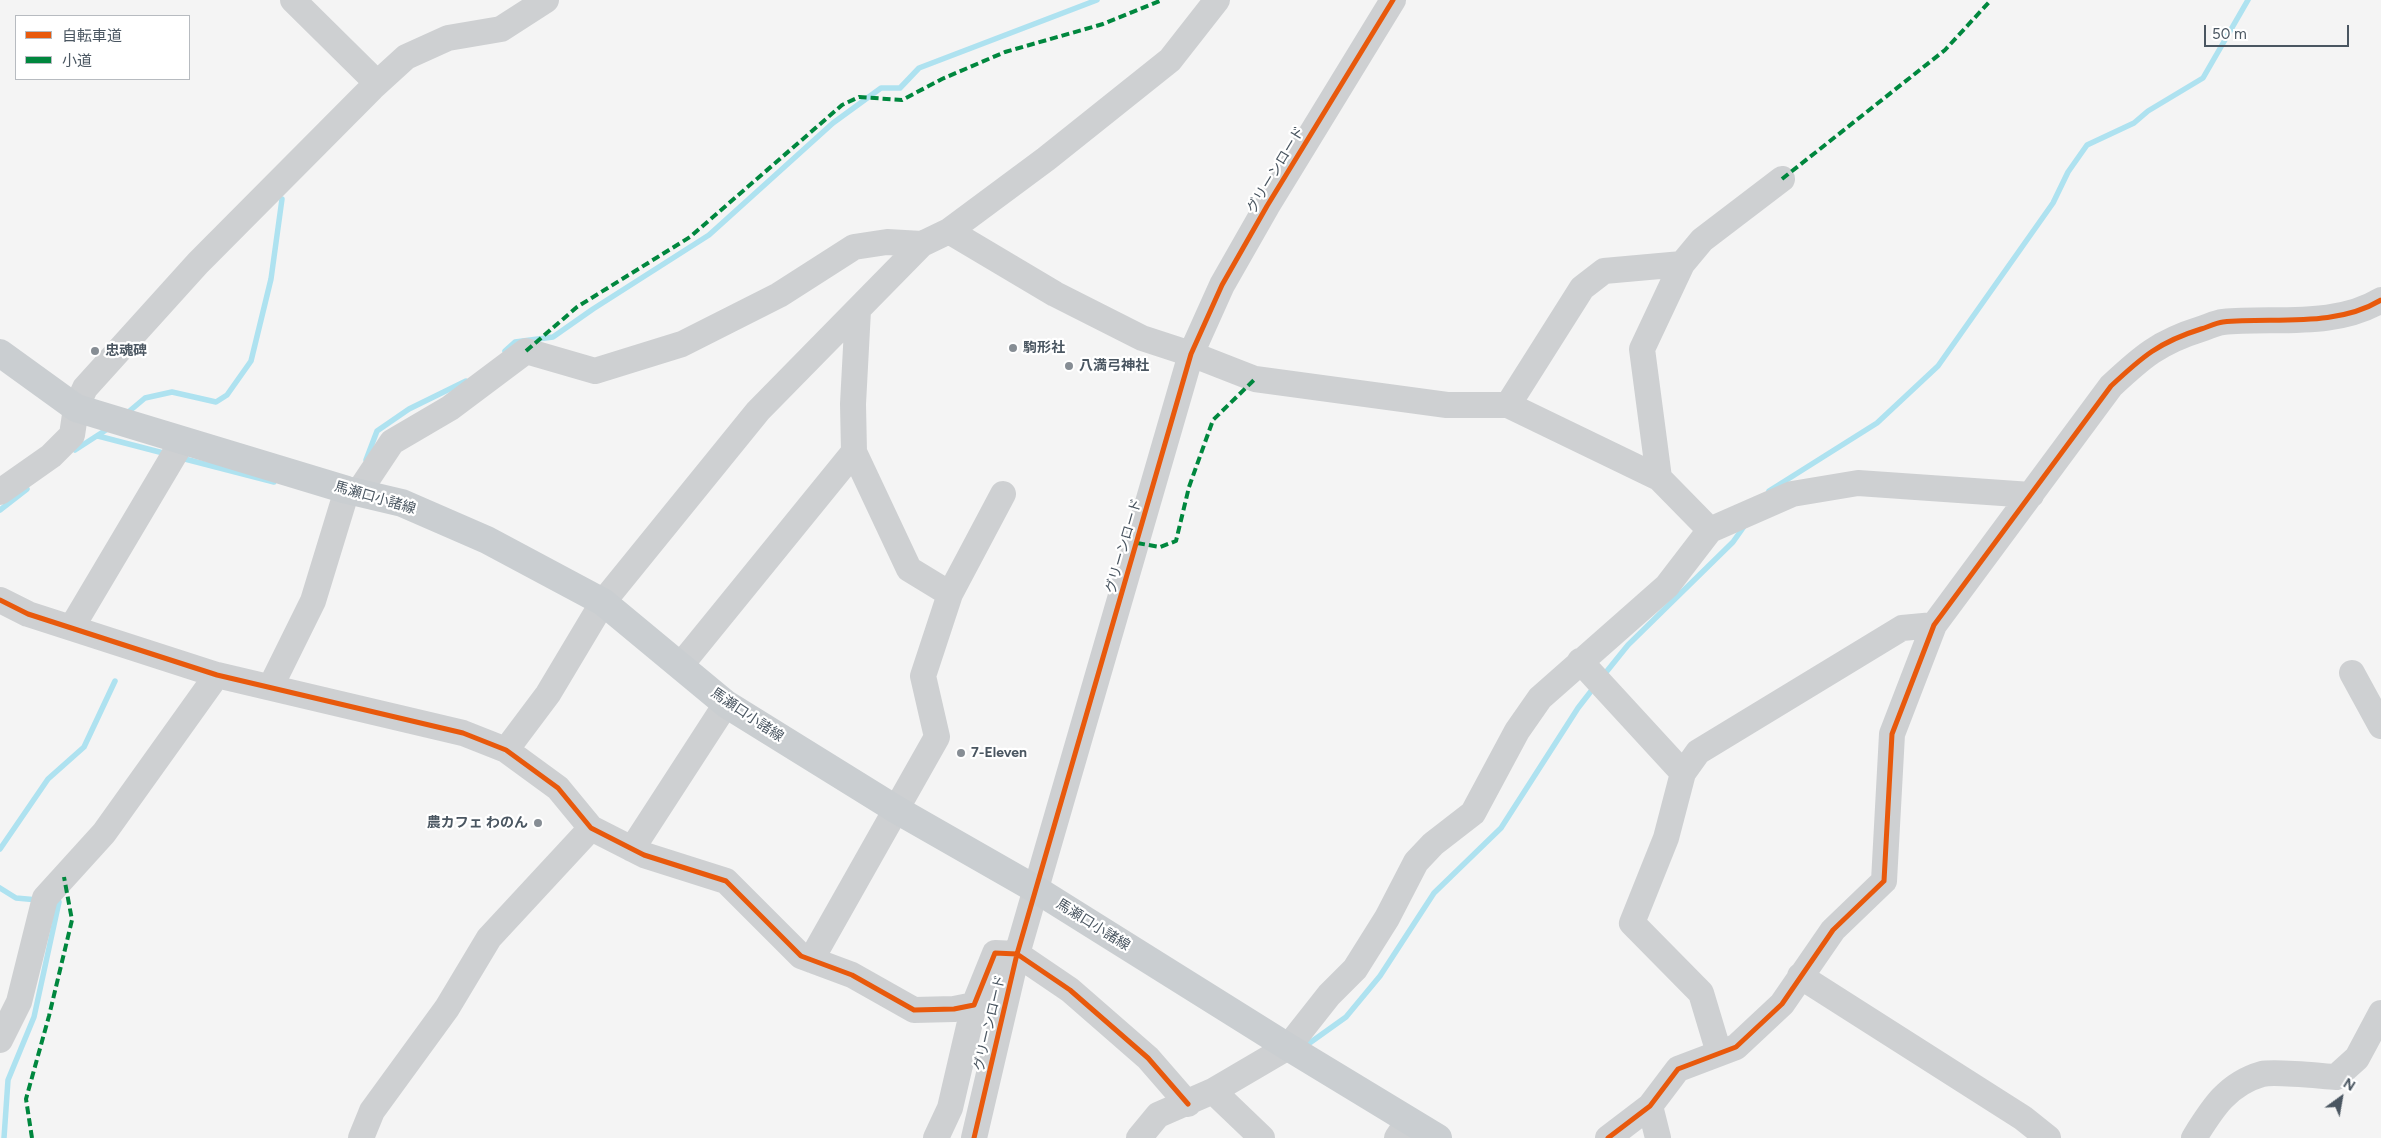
<!DOCTYPE html>
<html>
<head>
<meta charset="utf-8">
<style>
	body { margin:0 }
	#map { position:relative; width:2381px; height:1138px; overflow:hidden; background:#f4f4f4; font-family:Figtree,"Noto Sans JP",sans-serif }
	canvas { display:block }
	.legend { position:absolute; left:15px; top:15px; width:175px; height:65px; box-sizing:border-box; background:#fff; border:1px solid #b7bbc0; margin:0; padding:6px 9px; list-style:none; font-size:15px; color:#4a5661 }
	.legend li { display:flex; align-items:center; gap:10px; height:25px }
	.legend b { width:25px; border:1px solid #b7bbc0 }
	.north { position:absolute; left:2316px; top:1073px; width:50px; height:50px; -webkit-text-stroke:4px #fff; paint-order:stroke; rotate:32deg; font-size:14px; font-weight:700; line-height:20px; text-align:center; color:#4a5661 }
	.north::after { content:''; display:block; margin:auto; width:18px; height:22px; background:#4a5661; clip-path:polygon(50% 0,100% 100%,50% 72%,0 100%) }
	.scale { position:absolute; left:2204px; top:25px; width:145px; height:22px; box-sizing:border-box; border:2px solid #4a5661; border-top:0; padding-left:6px; font-size:15px; line-height:18px; white-space:nowrap; color:#4a5661; -webkit-text-stroke:4px #fff; paint-order:stroke }
</style>
</head>
<body>
<div id="map">
<canvas width="2381" height="1138"></canvas>
<ul class="legend">
<li><b style="height:6px;background:#e8590c"></b>自転車道</li>
<li><b style="height:6px;background:#00873e"></b>小道</li>
</ul>
<div class="north">N</div>
<div class="scale">50 m</div>
</div>
<script>
const g = document.querySelector('canvas').getContext('2d');
g.lineJoin = 'round';
function trace(path, color, width, dash) { g.strokeStyle = color; g.lineWidth = width; g.lineCap = dash ? 'butt' : 'round'; g.setLineDash(dash || []); g.stroke(path); }
function write(font, color, halo, rows, align = 'center') {
  g.font = font + ' Figtree,"Noto Sans JP",sans-serif'; g.lineWidth = 4.5; g.setLineDash([]); g.textBaseline = 'middle'; g.strokeStyle = halo; g.fillStyle = color; for (const [text, x, y, turn = 0] of rows) {
    g.save(); g.translate(x, y); g.rotate((+turn || 0) * Math.PI / 180); g.textAlign = isNaN(turn) ? turn : align; if (halo) g.strokeText(text, 0, 0); g.fillText(text, 0, 0); g.restore();
  }
}
const stream = new Path2D(`
	M505,351L515,342L553,337L593,309L709,235L833,123L881,88H900L919,68L1097,0
	M126,414L145,398L172,392L216,402L227,395L251,361L271,279L282,199
	M98,436L167,454
	M75,450L109,428
	M181,458L274,482
	M366,460L377,431L409,409L466,381
	M1769,491L1877,423L1938,366L2053,203L2068,172L2087,145L2134,123L2148,111L2203,78L2248,0
	M0,510L27,489
	M1603,676L1628,645L1733,542L1745,525
	M0,849L48,779L84,747L115,681
	M0,888L16,898L38,900
	M1304,1047L1346,1017L1380,976L1434,893L1501,828L1578,708L1595,686
	M4,1138L8,1080L34,1017L59,902L54,901`);
const minor = new Path2D(`
	M293,0L377,83
	M949,231L1055,294L1142,338L1191,354L1255,379L1447,405H1508L1582,288L1604,271L1682,264
	M858,310L853,404L854,452L909,569L950,594
	M1508,405L1659,478L1710,530
	M1659,478L1642,349L1682,264L1702,240L1782,179
	M0,492L51,456L72,435L76,408L85,388L198,263L372,88L406,57L448,38L501,29L546,0
	M358,493L392,442L450,408L526,351L595,371L682,344L779,295L854,247L887,242L922,244
	M0,600L28,614L217,675L463,733L506,750L558,788L591,828L644,855L726,881L801,956L852,975L914,1010L954,1009L974,1005L995,953L1017,954L1070,990L1148,1058L1188,1104
	M72,627L183,440
	M1580,661L1683,773
	M680,666L854,452
	M2352,673L2381,726
	M271,686L313,601L347,490
	M506,750L548,694L603,602L758,411L922,244L949,231L1046,159L1170,60L1217,0
	M632,849L726,704
	M811,960L937,737L923,676L950,594L1003,494
	M1800,976L2023,1118L2048,1138
	M0,1040L19,1002L45,898L104,833L217,675
	M1719,1053L1701,993L1632,923L1666,838L1683,773L1698,752L1902,628L1934,625
	M1213,1091L1262,1138
	M1650,1106L1658,1138
	M361,1138L372,1111L447,1008L489,938L591,828
	M936,1138L950,1108L974,1005
	M974,1138L1017,954L1191,354L1222,285L1267,206L1393,0
	M1139,1138L1158,1115L1213,1091L1288,1047L1329,995L1355,969L1387,918L1416,862L1433,844L1473,813L1517,731L1540,698L1667,586L1710,530L1792,494L1858,483L2031,495
	M1397,1138L1409,1120
	M1608,1138L1650,1106L1678,1069L1736,1047L1782,1004L1833,930L1884,881L1892,734L1934,625L2111,386C2142,357 2159,342 2201,329C2208,327 2215,323 2223,322C2274,317 2335,328 2381,300
	M2194,1138C2212,1109 2227,1084 2262,1074C2275,1071 2320,1076 2336,1077L2357,1058L2381,1013`);
const major = new Path2D(`
	M0,353L76,408L347,490L402,503L487,540L603,602L726,704L897,810L1037,890L1288,1047L1438,1138`);
const quiet = new Path2D(`
	M1782,179L1945,50L1991,0
	M526,351L577,307L690,237L842,105L859,97L902,100L942,79L1005,52L1103,24L1162,0
	M1137,543L1160,547L1176,541L1189,487L1213,420L1255,379
	M32,1138L26,1099L49,1016L72,920L64,877`);
const cycleway = new Path2D(`
	M0,600L28,614L217,675L463,733L506,750L558,788L591,828L644,855L726,881L801,956L852,975L914,1010L954,1009L974,1005L995,953L1017,954L1070,990L1148,1058L1188,1104
	M974,1138L1017,954L1191,354L1222,285L1267,206L1393,0
	M1608,1138L1650,1106L1678,1069L1736,1047L1782,1004L1833,930L1884,881L1892,734L1934,625L2111,386C2142,357 2159,342 2201,329C2208,327 2215,323 2223,322C2274,317 2335,328 2381,300`);
const markers = [
	[1013,348,5,"#868d94"],
	[95,351,5,"#868d94"],
	[1069,366,5,"#868d94"],
	[961,753,5,"#868d94"],
	[538,823,5,"#868d94"]
];
const streetNames = [
	["グリーンロード",1276,170,-59],
	["馬瀬口小諸線",375,498,16],
	["グリーンロード",1124,546,-74],
	["馬瀬口小諸線",747,715,34],
	["馬瀬口小諸線",1093,925,32],
	["グリーンロード",990,1023,-77]
];
const poiNames = [
	["駒形社",1023,348],
	["忠魂碑",105,351],
	["八満弓神社",1079,366],
	["7-Eleven",971,753],
	["農カフェ わのん",528,823,"right"]
];
trace(stream, '#aee2f0', 5.5);
trace(minor, '#ced0d2', 26);
trace(major, '#caced1', 28);
trace(quiet, '#00873e', 4, [8, 4]);
trace(cycleway, '#e8590c', 5);
for (const [x, y, r, color] of markers) { const dot = new Path2D(); dot.arc(x, y, r, 0, 2 * Math.PI); g.fillStyle = color; g.fill(dot); trace(dot, '#fff', 2); }
write('14px', '#4a5661', '#fff', streetNames);
write('bold 14px', '#4a5661', '#fff', poiNames, 'left');
</script>
</body>
</html>
